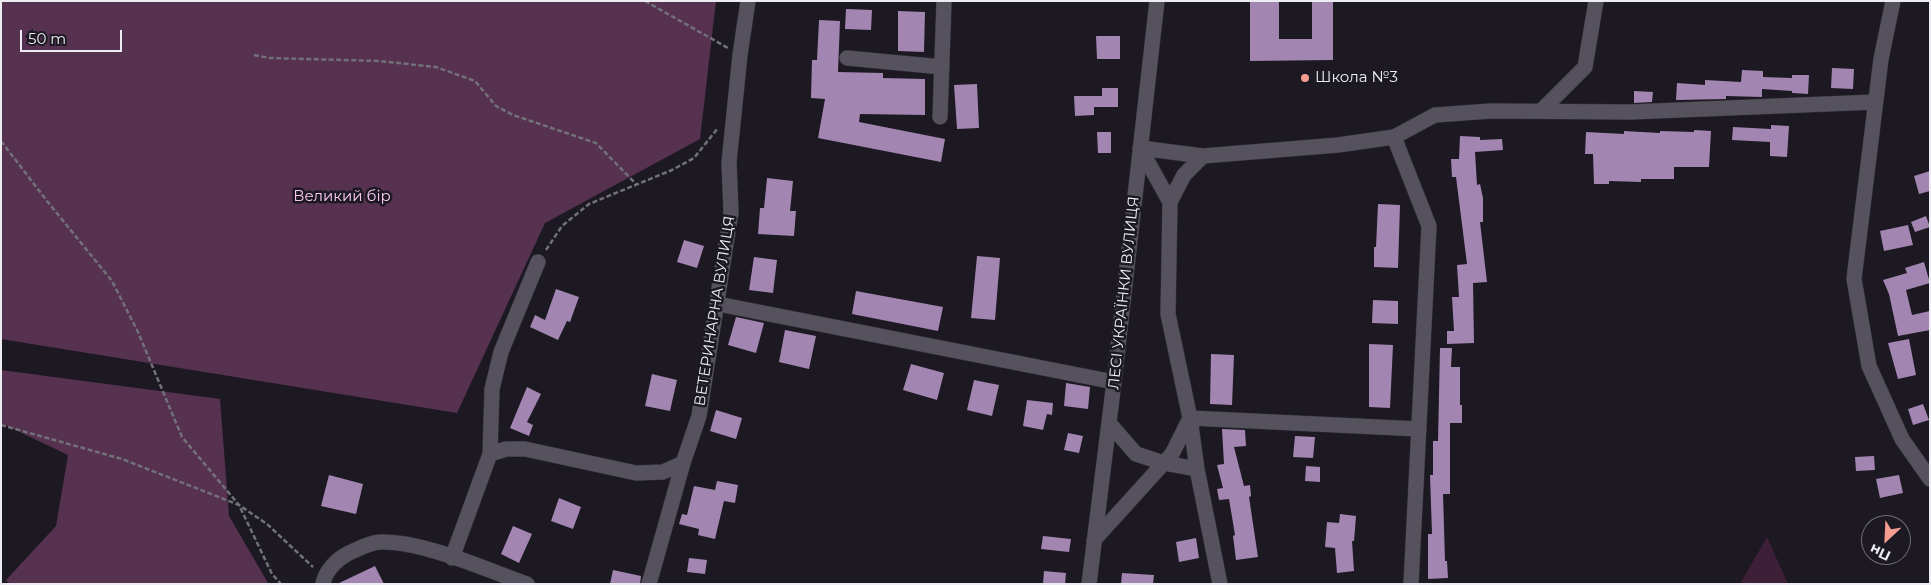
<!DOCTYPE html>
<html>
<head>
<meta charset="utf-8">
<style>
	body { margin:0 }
	#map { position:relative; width:1931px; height:585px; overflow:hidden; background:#1c1923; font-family:Montserrat,sans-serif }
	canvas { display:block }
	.frame { position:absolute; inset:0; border:2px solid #eeecf3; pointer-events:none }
	.north { position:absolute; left:1861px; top:515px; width:50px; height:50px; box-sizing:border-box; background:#1c1923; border:1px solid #706d76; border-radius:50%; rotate:205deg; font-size:14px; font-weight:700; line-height:20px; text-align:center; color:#eeecf3 }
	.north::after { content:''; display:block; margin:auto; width:18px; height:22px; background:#f59c91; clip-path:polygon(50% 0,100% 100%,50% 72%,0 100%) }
	.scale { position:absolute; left:20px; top:30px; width:102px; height:22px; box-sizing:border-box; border:2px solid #eeecf3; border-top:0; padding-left:6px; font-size:15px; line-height:18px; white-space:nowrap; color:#eeecf3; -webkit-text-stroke:4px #1c1923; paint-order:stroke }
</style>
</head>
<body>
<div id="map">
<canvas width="1931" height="585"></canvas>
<div class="frame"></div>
<div class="north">Пн</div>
<div class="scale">50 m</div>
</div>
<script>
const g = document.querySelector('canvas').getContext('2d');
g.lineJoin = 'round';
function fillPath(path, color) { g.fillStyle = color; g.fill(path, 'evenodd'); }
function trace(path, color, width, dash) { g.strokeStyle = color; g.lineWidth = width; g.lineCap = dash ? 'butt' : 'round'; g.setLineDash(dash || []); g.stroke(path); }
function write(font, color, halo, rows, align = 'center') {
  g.font = font + ' Montserrat,sans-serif'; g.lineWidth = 5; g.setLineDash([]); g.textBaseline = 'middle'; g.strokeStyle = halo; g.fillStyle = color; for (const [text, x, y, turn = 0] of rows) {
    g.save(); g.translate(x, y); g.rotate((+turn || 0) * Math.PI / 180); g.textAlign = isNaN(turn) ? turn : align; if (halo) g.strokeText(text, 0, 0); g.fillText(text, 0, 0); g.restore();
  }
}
const green = new Path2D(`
	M1767,537L1788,584H1740Z`);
const forest = new Path2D(`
	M1,1H716L700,139L545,223L457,413L1,339Z
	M1,370L220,399L229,516L268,583L9,584L6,580L56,526L68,455L1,423Z`);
const building = new Path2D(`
	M1250,1H1279V39H1312V1H1333V60L1250,61Z
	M846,9L872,10L871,30L845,29Z
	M898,11L925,12L924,52L898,51Z
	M819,20L840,21L838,72L883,73V78L925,79V115L860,114L859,122L945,139L941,162L818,138L825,99L811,98L812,60H817Z
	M1096,36H1120V59H1097Z
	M1832,68L1854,69L1853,89L1831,88Z
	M1742,70L1763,71V77L1792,78V75H1809L1808,94L1792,93V91L1762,89V97L1726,96V99L1676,100L1677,83L1705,85V80L1741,82Z
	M977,84L979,128L957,129L954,85Z
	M1102,88H1118V107H1094V115L1075,116L1074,96H1102Z
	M1634,91L1653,92L1652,102L1634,103Z
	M1771,125L1789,126L1787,157L1770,156V142L1732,140L1733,127L1771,129Z
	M1694,130L1711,131L1709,167H1674V179H1641V182L1609,181V184H1594L1593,154H1585L1586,132L1624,134V131L1660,133V131L1694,132Z
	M1097,132H1111V153H1098Z
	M1460,136L1480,137V140L1502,139L1503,150L1475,152L1477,185L1480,184L1483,198V222H1480L1487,282L1473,283L1474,343L1447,344V331H1454L1452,297H1459L1457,265L1467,264L1456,177H1452L1451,159H1459Z
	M1930,171V191L1919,194L1914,176Z
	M767,178L793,181L790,211H796L794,236L758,234L760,208H764Z
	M1378,204L1400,205L1398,268L1374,267V247H1376Z
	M1926,216L1930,227L1915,232L1911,222Z
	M1908,225L1913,245L1884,251L1880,231Z
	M684,240L704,246L697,268L677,262Z
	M977,256L1000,258L995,320L971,318Z
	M754,257L777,260L773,293L749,290Z
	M1924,262L1930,283L1906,290L1912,315L1930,311V330L1898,336L1889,294L1883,280L1907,273L1905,268Z
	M556,289L579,297L570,322L567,321L558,340L530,327L535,315L545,320Z
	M856,291L943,307L938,331L852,314Z
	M1373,300L1398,301V324L1372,323Z
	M736,317L764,323L756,353L728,345Z
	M785,330L816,336L809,369L779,362Z
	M1909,339L1916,375L1898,379L1888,343Z
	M1369,344L1393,345L1390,408L1369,407Z
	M1440,348H1452L1451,367H1460V405H1462V423H1450V494H1443L1445,561H1447L1448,578L1428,579V534H1432L1430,475H1433V441H1438Z
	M1211,354L1234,355L1232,405L1210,404Z
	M911,364L944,373L937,400L903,390Z
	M652,374L677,380L670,411L645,406Z
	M974,380L999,385L992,416L967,410Z
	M1066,383L1090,387L1088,409L1064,406Z
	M527,387L541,394L527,422L533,425L529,436L510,428Z
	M1027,400L1053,403L1052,415L1047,414L1043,430L1023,426Z
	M1923,404L1929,420L1913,425L1908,409Z
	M716,410L742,418L736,439L710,431Z
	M1222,429L1245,430L1246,446L1234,447L1244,486L1250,485L1251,496L1249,497L1258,557L1236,560L1233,536L1235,535L1229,499L1219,500L1217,489L1223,488L1217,465L1224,464Z
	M1068,433L1083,436L1079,453L1064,450Z
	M1295,436L1315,437L1313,458L1293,457Z
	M1874,456L1875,470L1856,471L1855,457Z
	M1306,466L1320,467V482L1305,481Z
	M329,475L363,484L356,514L321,506Z
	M1899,475L1903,493L1880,498L1876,479Z
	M717,481L738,485L735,503L724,501L715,539L698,535L699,529L679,524L682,514L687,515L694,486L715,490Z
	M559,498L581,507L573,529L551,521Z
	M1340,514L1356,516L1354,541H1352L1354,571L1337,573L1335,548L1325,547L1327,522L1339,523Z
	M513,526L532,534L519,563L501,554Z
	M1043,536L1071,539L1069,552L1041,549Z
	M1196,538L1199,558L1179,562L1176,542Z
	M689,558L707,560L705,574L687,572Z
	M375,566L384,584H337Z
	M613,570L641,576L640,584H610Z
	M1044,571L1066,573L1065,584H1043Z
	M1122,573L1154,575L1153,584H1121Z`);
const path = new Path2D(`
	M645,1L728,48
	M254,55L270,58L379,61L436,67L475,81L496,106L513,115L596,143L636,184
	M1,141L47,201L112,281L138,332L182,437L239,505L267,524L313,567
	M546,250L562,226L589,204L672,170L694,158L718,128
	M1,425L122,459L239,505L272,574L281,584`);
const minor = new Path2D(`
	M1893,1L1881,59L1854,279L1869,366L1902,439L1930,479
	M847,58L942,67
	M1541,111L1585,67L1596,1
	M940,117L944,1
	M1394,137L1429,226L1411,584
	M1140,148L1203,156L1338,145L1394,137L1435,115L1491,111L1631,112L1875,102
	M1140,148L1170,202L1168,314L1190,418L1197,469L1220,584
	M1170,202L1184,175L1203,156
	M718,304L1114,382
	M1109,423L1136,454L1164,463L1197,469
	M490,454L492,389L501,352L538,262
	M1094,540L1172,454L1190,418L1419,429
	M452,558L490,454L506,449H525L636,473L663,472L683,463
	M323,584C325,571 337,559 349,553C358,549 370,542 381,542C423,541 487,570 527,584
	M649,584L683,463L699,416L731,212L729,162L740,55L748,1
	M1089,584L1114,382L1157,1`);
const markers = [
	[1305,78,5,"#f59c91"]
];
const poiNames = [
	["Школа №3",1315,78]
];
const parkNames = [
	["Великий бір",342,197]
];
const streetNames = [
	["ЛЕСІ УКРАЇНКИ ВУЛИЦЯ",1124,293,-84],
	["ВЕТЕРИНАРНА ВУЛИЦЯ",715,311,-81]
];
fillPath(green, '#3d1f38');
fillPath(forest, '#563250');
fillPath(building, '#a285b0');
trace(minor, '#35333a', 16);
trace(path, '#727079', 2.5, [5, 2.5]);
trace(minor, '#55525d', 15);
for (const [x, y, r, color] of markers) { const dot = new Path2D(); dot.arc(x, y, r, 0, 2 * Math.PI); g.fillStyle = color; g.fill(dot); trace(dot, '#1c1923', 2); }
write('15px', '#eeecf3', '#1c1923', poiNames, 'left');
write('15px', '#fcc8f2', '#1c1923', parkNames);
write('15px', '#eeecf3', '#1c1923', streetNames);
</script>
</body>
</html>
